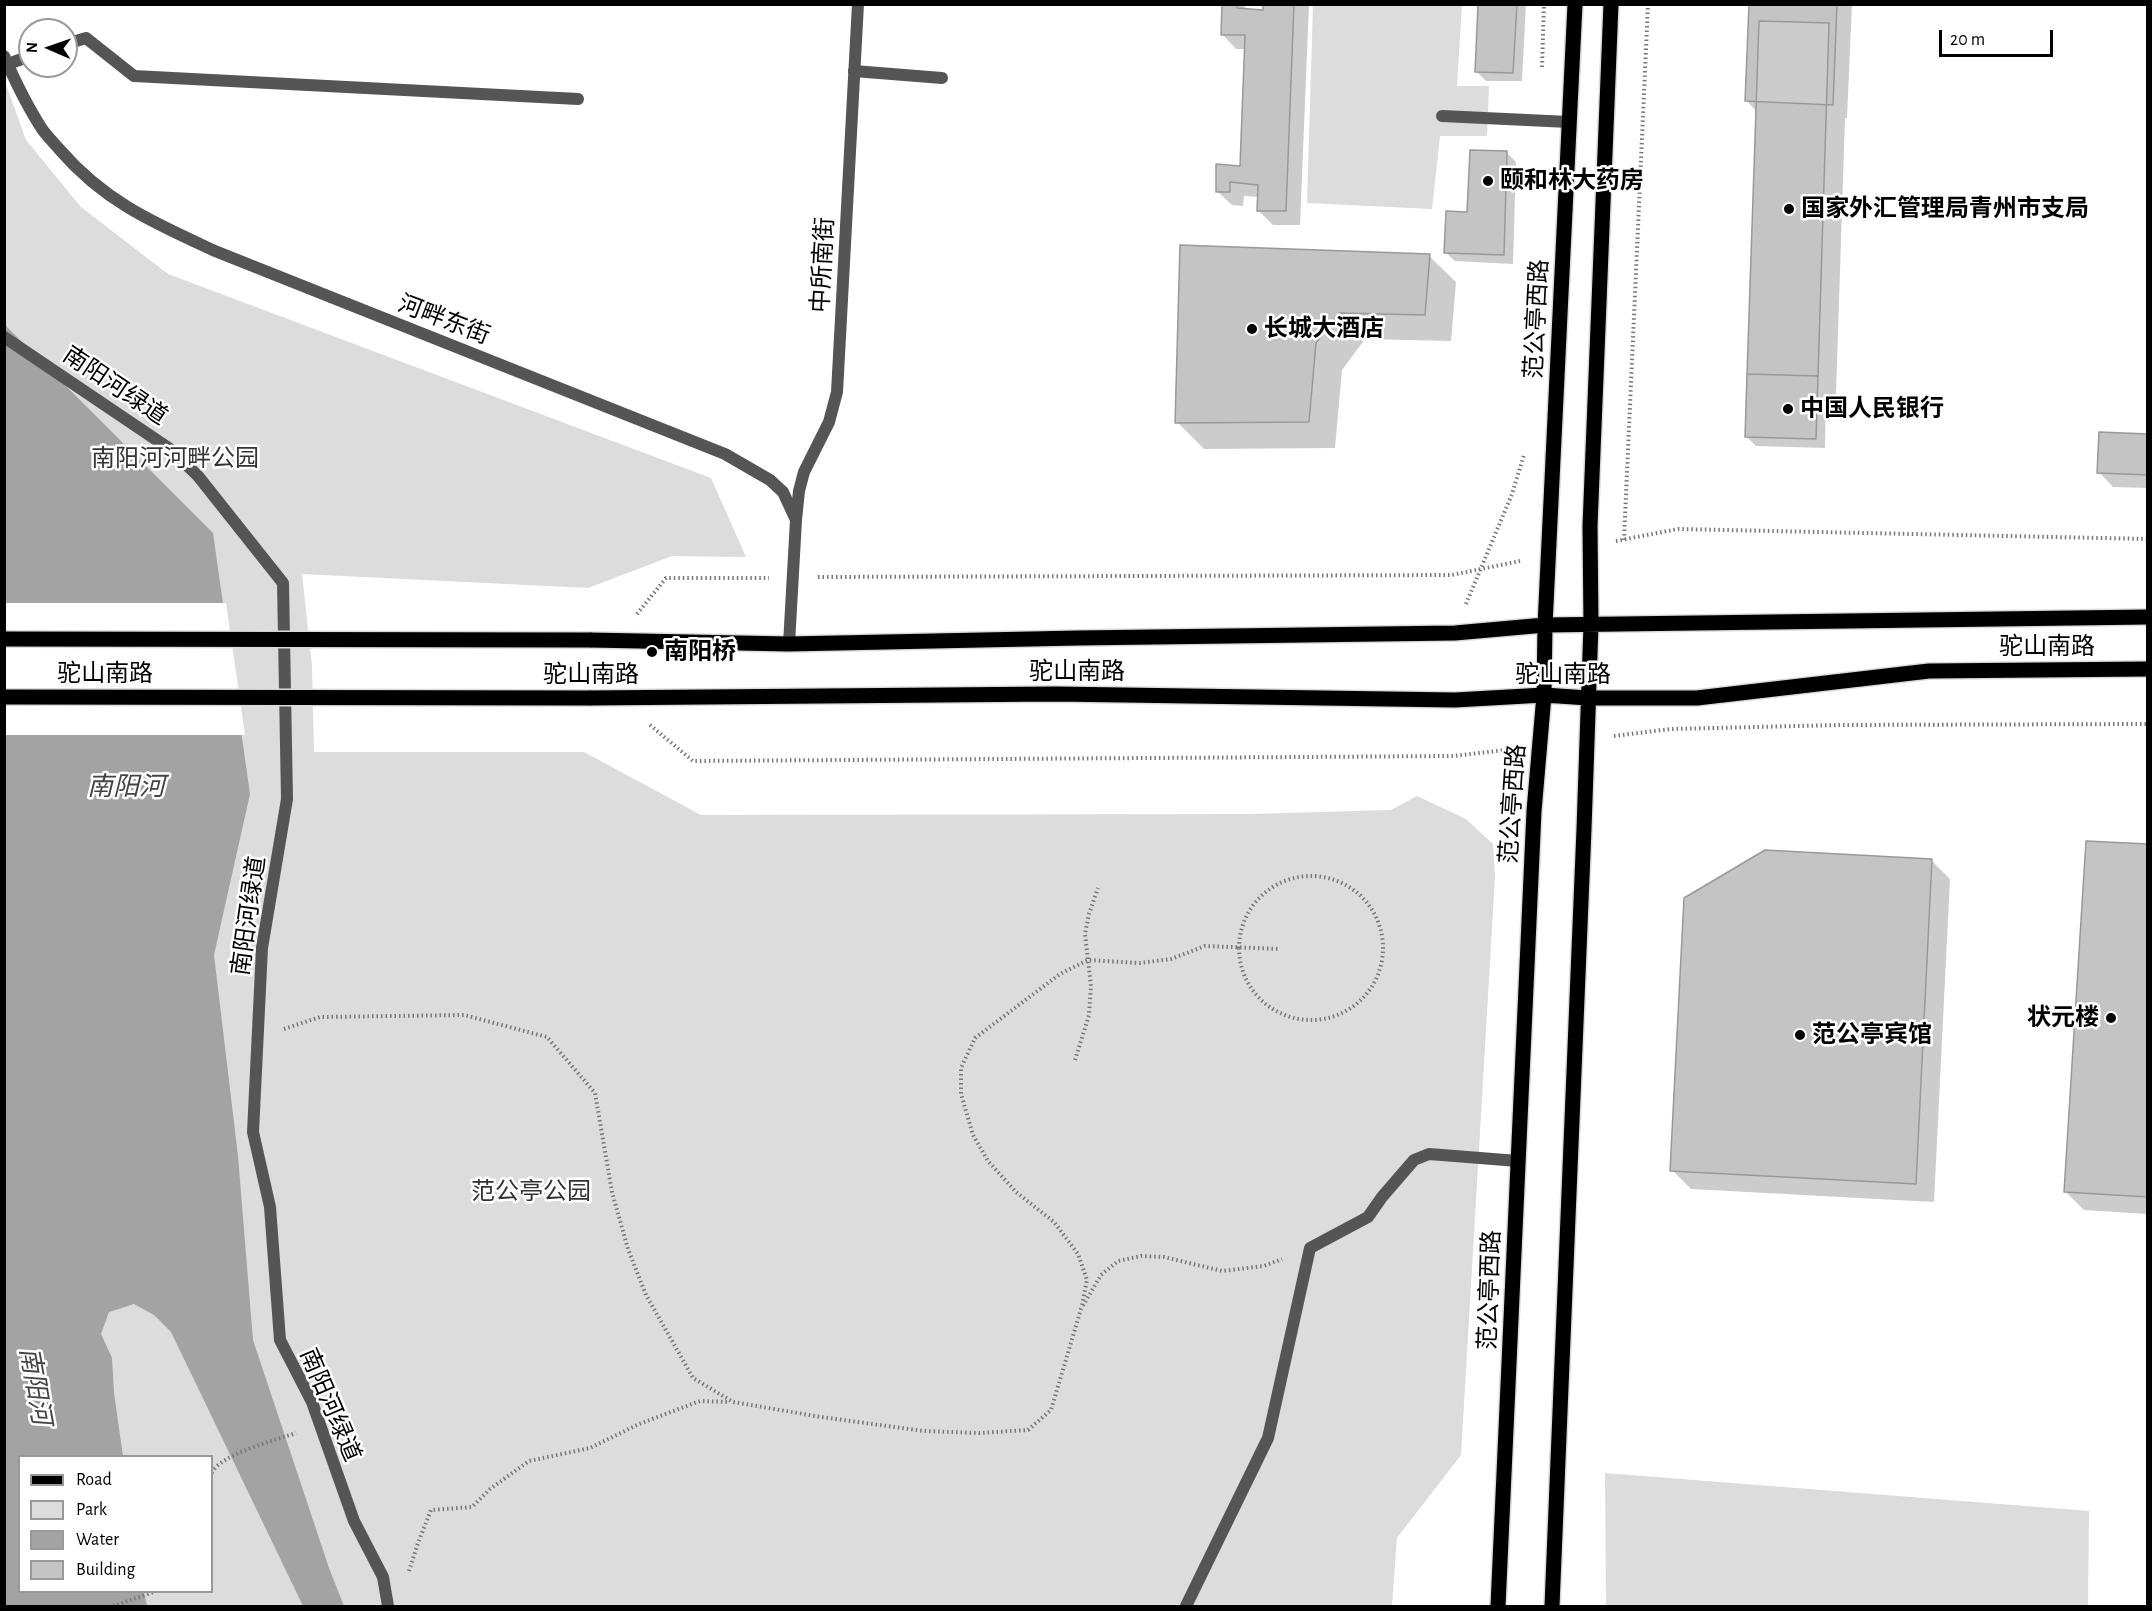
<!DOCTYPE html>
<html>
<head>
<meta charset="utf-8">
<style>
	body { margin:0 }
	#map { position:relative; width:2152px; height:1611px; overflow:hidden; background:#fff; font-family:"Alegreya Sans",sans-serif }
	canvas { display:block }
	.frame { position:absolute; inset:0; border:6px solid #000; pointer-events:none }
	.legend { position:absolute; left:18px; top:1455px; width:195px; height:138px; box-sizing:border-box; background:#fff; border:2px solid #999; margin:0; padding:8px 10px; list-style:none; font-size:18px; color:#000 }
	.legend li { display:flex; align-items:center; gap:12px; height:30px }
	.legend b { width:30px; border:2px solid #999 }
	.north { position:absolute; left:18px; top:18px; width:60px; height:60px; box-sizing:border-box; background:#fff; border:2px solid #999; border-radius:50%; rotate:272deg; font-size:16px; font-weight:700; line-height:24px; text-align:center; color:#000 }
	.north::after { content:''; display:block; margin:auto; width:21px; height:27px; background:#000; clip-path:polygon(50% 0,100% 100%,50% 72%,0 100%) }
	.scale { position:absolute; left:1939px; top:30px; width:114px; height:27px; box-sizing:border-box; border:3px solid #000; border-top:0; padding-left:8px; font-size:18px; line-height:21px; white-space:nowrap; color:#000; -webkit-text-stroke:4px #fff; paint-order:stroke }
</style>
</head>
<body>
<div id="map">
<canvas width="2152" height="1611"></canvas>
<div class="frame"></div>
<ul class="legend">
<li><b style="height:8px;background:#000"></b>Road</li>
<li><b style="height:16px;background:#dcdcdc"></b>Park</li>
<li><b style="height:16px;background:#a3a3a3"></b>Water</li>
<li><b style="height:16px;background:#c4c4c4"></b>Building</li>
</ul>
<div class="north">N</div>
<div class="scale">20 m</div>
</div>
<script>
const g = document.querySelector('canvas').getContext('2d');
g.lineJoin = 'round';
function fillPath(path, color) { g.fillStyle = color; g.fill(path, 'evenodd'); }
function trace(path, color, width, dash) { g.strokeStyle = color; g.lineWidth = width; g.lineCap = dash ? 'butt' : 'round'; g.setLineDash(dash || []); g.stroke(path); }
function write(font, color, halo, rows, align = 'center') {
  g.font = font + ' "Alegreya Sans","Noto Sans SC",sans-serif'; g.lineWidth = 5; g.setLineDash([]); g.textBaseline = 'middle'; g.strokeStyle = halo; g.fillStyle = color; for (const [text, x, y, turn = 0] of rows) {
    g.save(); g.translate(x, y); g.rotate((+turn || 0) * Math.PI / 180); g.textAlign = isNaN(turn) ? turn : align; if (halo) g.strokeText(text, 0, 0); g.fillText(text, 0, 0); g.restore();
  }
}
const green = new Path2D(`
	M1313,5H1462L1457,86H1489L1487,136H1440L1432,209L1307,203Z
	M4,79L26,140L81,207L168,274L711,478L746,557L672,556L588,588L302,574L312,666L314,752H584L701,815L1250,814L1391,810L1417,796L1466,819L1493,844L1495,877L1461,1455L1397,1538L1392,1606H5ZM20,1456H212V1592H20Z
	M1605,1473L2089,1511L2088,1606H1606Z`);
const water = new Path2D(`
	M4,324L213,533L250,794L214,955L238,1156L253,1340L329,1568L344,1606H303L171,1332L154,1315L134,1304L109,1312L101,1334L112,1358L114,1393L123,1456H20V1592H144L147,1606H5Z`);
const pier = new Path2D(`
	M5,603H226L245,735H5Z`);
const shadow = new Path2D(`
	M1224,4H1242L1248,10L1265,12V4H1309L1300,225H1273L1259,211V197L1244,196L1243,206L1232,205L1217,191L1241,168L1246,49H1236L1222,34Z
	M1480,4H1526L1522,81H1486L1476,71Z
	M1750,4H1852L1847,118H1845L1836,394H1826L1825,448L1756,446L1746,436L1757,112L1746,100Z
	M1507,153L1516,162L1513,264L1455,261L1445,252Z
	M1182,247L1429,256L1456,282L1451,341L1365,339L1342,370L1335,448L1204,449L1177,422Z
	M2148,435V488L2113,487L2099,472Z
	M2148,846V1214L2084,1210L2065,1191Z
	M1931,860L1950,879L1934,1202L1691,1189L1672,1170Z`);
const building = new Path2D(`
	M1222,4H1237V8L1263,10V4H1294L1286,211H1257L1258,185L1230,182V192H1216V164L1240,166L1245,35H1221Z
	M1478,4H1517L1513,73L1475,72Z
	M1749,4H1837L1833,105L1745,101Z
	M1759,21L1829,23L1818,376L1747,374Z
	M1470,150L1507,151L1504,255L1444,253L1446,211L1467,212Z
	M1180,245L1430,254L1425,315L1339,313L1316,343L1309,422L1175,423Z
	M1747,374L1818,376L1816,439L1745,437Z
	M2099,432L2148,434V475L2097,473Z
	M2086,841L2148,844V1197L2064,1192Z
	M1765,850L1932,859L1916,1184L1670,1171L1684,898Z`);
const path = new Path2D(`
	M1542,67L1544,4
	M1624,540L1648,4
	M1616,541L1678,529L2148,539
	M818,577L1452,575L1520,561
	M1466,604L1512,494L1524,455
	M637,614L666,578H769
	M650,725L693,761L1453,756L1514,749
	M1614,736L1671,729L1841,725L2148,724
	M1239 948a72 72 0 1 1 144 0a72 72 0 1 1-144 0Z
	M284,1029L320,1017L464,1015L547,1037L595,1093L612,1192L628,1249L646,1295L693,1378L733,1402L821,1417L924,1431L979,1433L1028,1430L1051,1410L1081,1309L1101,1275L1118,1261L1141,1256L1164,1257L1222,1271L1264,1266L1282,1259
	M1075,1060L1089,1015L1091,986L1085,934L1089,914L1098,888
	M1082,1305L1087,1280L1078,1254L1054,1222L1016,1192L988,1161L973,1135L961,1094V1068L975,1038L1060,974L1088,960L1140,963L1171,959L1205,946L1280,949
	M212,1473C220,1454 276,1440 296,1433
	M409,1571L418,1543L431,1510L472,1507L490,1489L529,1461L590,1448L639,1424L700,1401L730,1402
	M113,1606L154,1592`);
const service = new Path2D(`
	M66,44L86,38L134,76L578,99
	M8,64L30,56
	M854,71L942,78`);
const pedestrian = new Path2D(`
	M4,337L170,449L198,476L283,583L287,799L262,948L253,1132L270,1207L280,1340L312,1402L354,1521L383,1577L388,1606
	M1186,1606L1268,1438L1310,1248L1368,1217L1382,1197L1414,1160L1429,1154L1518,1161`);
const minor = new Path2D(`
	M1442,116L1569,122
	M796,520L799,491L804,472L829,422L837,392L858,4`);
const tertiary = new Path2D(`
	M4,56C15,81 27,106 42,129C47,136 54,143 60,150C105,202 154,223 215,251L725,454L770,480L783,492L796,520L789,644`);
const primary = new Path2D(`
	M590,640L789,644L1078,638L1455,633L1545,625L2148,617
	M589,698L1056,694L1455,700L1544,695L1588,698H1697L1929,671L2148,669
	M1498,1606L1534,811L1544,695L1545,625L1575,4
	M1552,1606L1584,829L1591,625L1590,526L1611,4`);
const primaryBridge = new Path2D(`
	M4,639L590,640
	M4,697L589,698`);
const markers = [
	[1488,181,6,"#000"],
	[1789,209,6,"#000"],
	[1252,329,6,"#000"],
	[1788,409,6,"#000"],
	[652,652,6,"#000"],
	[2111,1018,6,"#000"],
	[1800,1035,6,"#000"]
];
const poiNames = [
	["颐和林大药房",1500,181],
	["国家外汇管理局青州市支局",1801,209],
	["长城大酒店",1264,329],
	["中国人民银行",1800,409],
	["南阳桥",664,652],
	["状元楼",2099,1018,"right"],
	["范公亭宾馆",1812,1035]
];
const streetNames = [
	["中所南街",823,265,-87],
	["范公亭西路",1537,319,-87],
	["河畔东街",444,320,21],
	["南阳河绿道",115,386,34],
	["驼山南路",2047,647],
	["驼山南路",1077,672],
	["驼山南路",105,674],
	["驼山南路",591,675],
	["驼山南路",1563,675],
	["范公亭西路",1513,804,-86],
	["南阳河绿道",249,916,-82],
	["范公亭西路",1490,1290,-88],
	["南阳河绿道",330,1405,67]
];
const parkNames = [
	["南阳河河畔公园",175,459],
	["范公亭公园",531,1192]
];
const waterNames = [
	["南阳河",126,787],
	["南阳河",35,1386,80]
];
fillPath(green, '#dcdcdc');
fillPath(water, '#a3a3a3');
fillPath(pier, '#fff');
fillPath(shadow, '#0003');
fillPath(building, '#c4c4c4');
trace(building, '#999', 1.5);
trace(primary, '#dbdbdb', 18);
trace(path, '#777', 4, [1.5, 3]);
trace(service, '#555', 12);
trace(pedestrian, '#555', 12);
trace(minor, '#555', 12);
trace(tertiary, '#555', 12);
trace(primary, '#000', 15);
trace(primaryBridge, '#dbdbdb', 18, []);
trace(primaryBridge, '#000', 15);
for (const [x, y, r, color] of markers) { const dot = new Path2D(); dot.arc(x, y, r, 0, 2 * Math.PI); g.fillStyle = color; g.fill(dot); trace(dot, '#fff', 2); }
write('bold 24px', '#000', '#fff', poiNames, 'left');
write('24px', '#000', '#fff', streetNames);
write('24px', '#333', '#fff', parkNames);
write('italic 26px', '#444', '#fff', waterNames);
</script>
</body>
</html>
